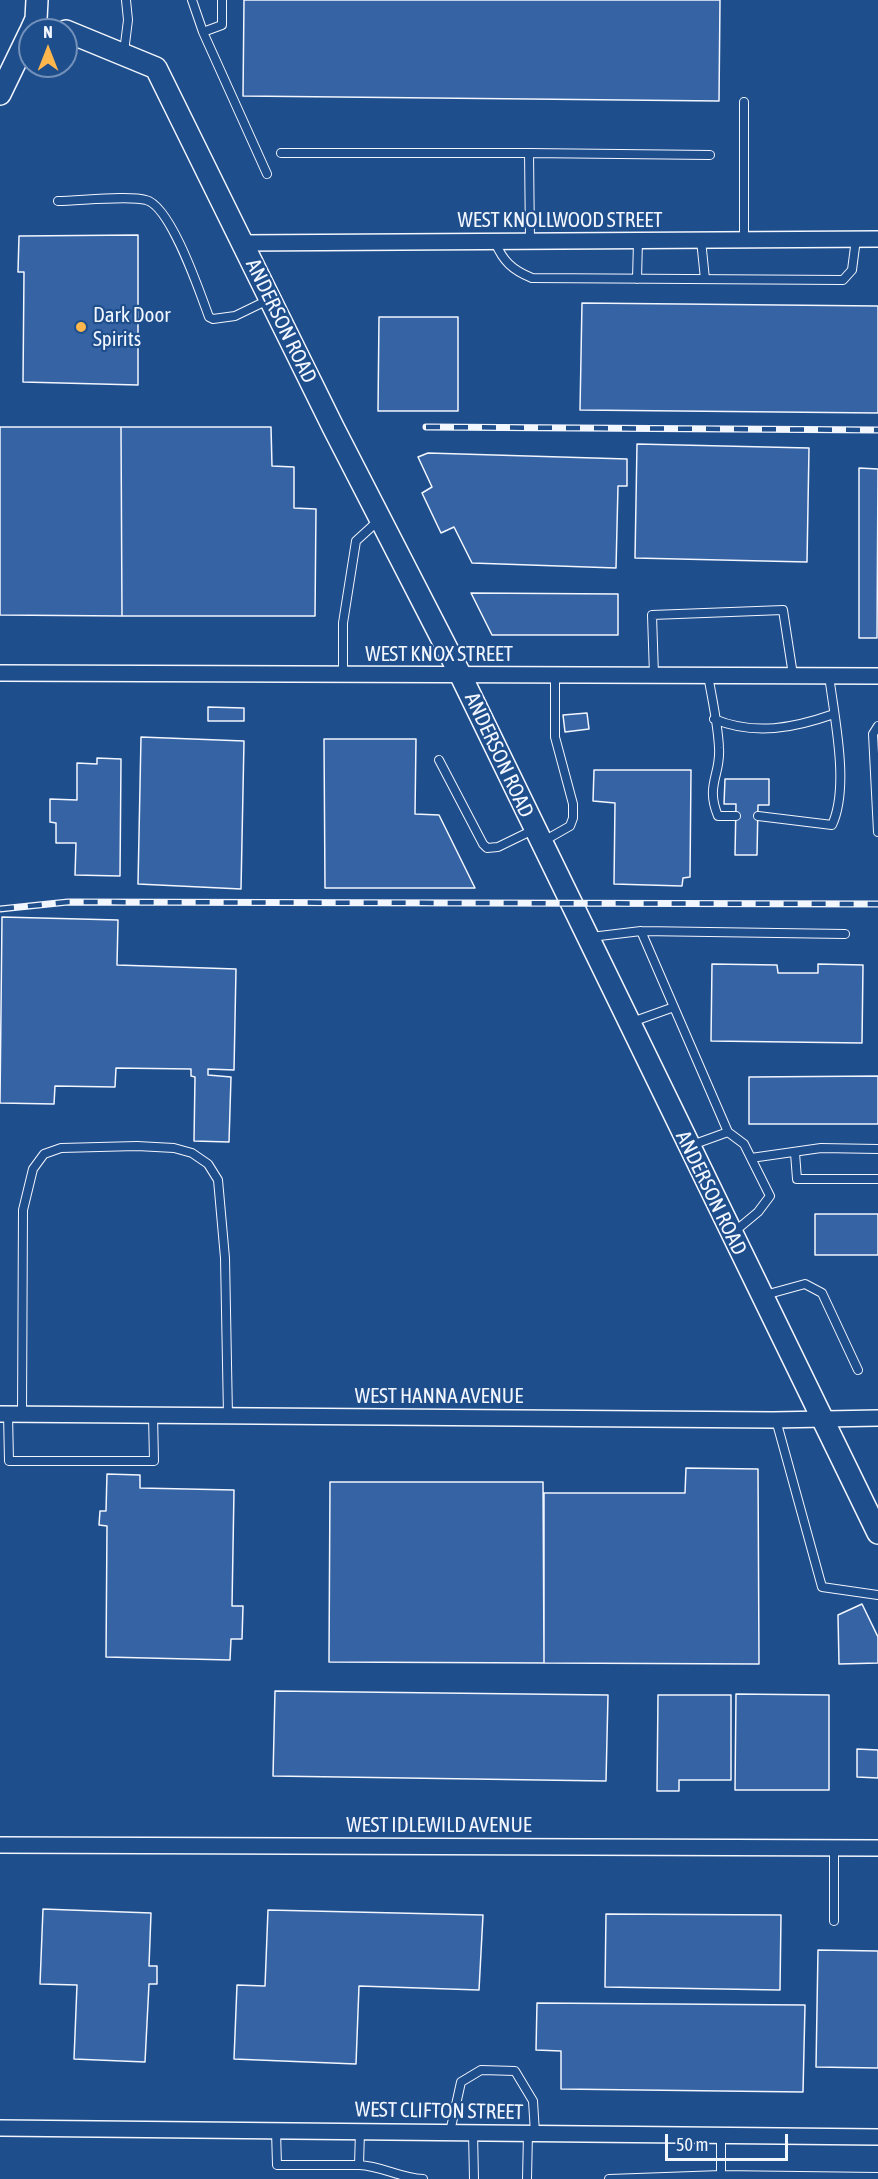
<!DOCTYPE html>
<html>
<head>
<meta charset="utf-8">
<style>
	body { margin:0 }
	#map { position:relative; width:878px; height:2179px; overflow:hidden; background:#1f4e8c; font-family:"Asap Condensed",sans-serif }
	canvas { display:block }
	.north { position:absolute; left:18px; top:18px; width:60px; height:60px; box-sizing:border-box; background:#1f4e8c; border:2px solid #7391ba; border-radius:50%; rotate:0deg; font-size:16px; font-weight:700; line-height:24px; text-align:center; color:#f2f6ff }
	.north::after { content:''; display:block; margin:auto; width:21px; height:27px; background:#ffb74d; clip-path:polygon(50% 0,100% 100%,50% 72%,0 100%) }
	.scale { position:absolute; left:665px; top:2134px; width:123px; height:27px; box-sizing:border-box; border:3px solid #f2f6ff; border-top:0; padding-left:8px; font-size:18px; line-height:21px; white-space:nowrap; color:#f2f6ff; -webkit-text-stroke:4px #1f4e8c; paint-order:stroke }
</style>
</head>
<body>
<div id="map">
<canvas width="878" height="2179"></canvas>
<div class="north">N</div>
<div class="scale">50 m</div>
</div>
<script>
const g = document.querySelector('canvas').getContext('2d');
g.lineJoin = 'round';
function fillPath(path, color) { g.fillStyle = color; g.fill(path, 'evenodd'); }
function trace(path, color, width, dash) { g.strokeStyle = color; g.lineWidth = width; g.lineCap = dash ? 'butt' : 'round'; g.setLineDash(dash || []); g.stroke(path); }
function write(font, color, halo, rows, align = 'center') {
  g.font = font + ' "Asap Condensed",sans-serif'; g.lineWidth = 4.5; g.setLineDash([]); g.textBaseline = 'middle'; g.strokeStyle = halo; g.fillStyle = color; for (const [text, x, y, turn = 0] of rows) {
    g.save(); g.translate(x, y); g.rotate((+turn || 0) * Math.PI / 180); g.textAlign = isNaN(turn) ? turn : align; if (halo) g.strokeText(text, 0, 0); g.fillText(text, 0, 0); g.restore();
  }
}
const building = new Path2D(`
	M244,0H720L719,101L243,96Z
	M138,235V385L23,382L24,272H18L19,236Z
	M582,303L878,306V413L580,410Z
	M379,317H458V411H378Z
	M0,427H121L122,616L0,615Z
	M121,427H271L272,466L294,467V508L316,509L315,616H122Z
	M637,444L809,448L807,562L635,558Z
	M428,453L627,459V486H618L616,568L472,563L454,527L441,533L422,493L432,487L418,457Z
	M859,468L878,469L877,638H859Z
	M471,593L618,594V635H492Z
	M208,707L244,708V721H208Z
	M587,713L589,729L565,732L563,715Z
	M141,737L244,741L241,889L138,884Z
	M324,739H416L415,814L439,815L475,888H325Z
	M97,758L121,759L120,876L75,875L76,843H56V823L50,822V799L77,800V763L97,764Z
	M594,770H691L690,877L683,878L682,886L614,884L615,803L593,801Z
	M725,779H769V805H758L757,855H735L736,804H724Z
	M2,917L118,920L117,965L236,969L234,1070L208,1069V1075L231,1077L229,1142L194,1141L195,1077L191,1076V1069L116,1068L115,1087L55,1086L54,1104L0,1103Z
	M712,964L777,965L778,973H818V964L863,965L862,1043L711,1041Z
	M878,1076V1124H749V1077Z
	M815,1214H878V1255H815Z
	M686,1468L758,1469L759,1664L544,1663V1493H685Z
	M107,1474L140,1475V1488L234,1490L232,1606H243L242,1639H231L230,1660L106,1657L107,1526L99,1525L100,1511H106Z
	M330,1482H543L544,1663L329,1662Z
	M862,1604L878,1637V1663L839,1664L838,1615Z
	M275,1691L608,1695L606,1781L273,1776Z
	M736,1694L829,1695V1790H735Z
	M658,1695H731V1780H679V1791H657Z
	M857,1749L878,1750V1778L857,1777Z
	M43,1909L151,1913L149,1966H157V1984H149L145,2062L74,2059L77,1985L40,1984Z
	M268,1910L483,1915L479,1990L359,1986L356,2064L234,2059L237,1985L265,1986Z
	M606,1914L781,1915L780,1990L605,1987Z
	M818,1950L878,1951V2068L816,2067Z
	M537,2003L805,2005L803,2092L561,2089V2051L536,2050Z`);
const lane = new Path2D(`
	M192,0L203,32L267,174
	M203,32L222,25V0
	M124,52L128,20L126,0
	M744,102V240
	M281,153H529
	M58,201C78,201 129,195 146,200C171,206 200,293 209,317L213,319L235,316L268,300
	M701,240L705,279
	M530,241L529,153L710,155
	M495,242C503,261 512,270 532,278L843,280L852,270L856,239
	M637,279L638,241
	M343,675V623L356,541L379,520
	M654,675L652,615L783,610L793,675
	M708,675C712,699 718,724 719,748C721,775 705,785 718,816H736
	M714,719C755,736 794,728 834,714
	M878,726L873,734L878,832
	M439,760L483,844L487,848L498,847L533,830
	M758,816L832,825C850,786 834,717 829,675
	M542,842L570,826L573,818V804L555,737V675
	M641,931L845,934
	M591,937L641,931L728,1132L744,1144L770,1196L758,1212L734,1232
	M632,1022L674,1007
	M692,1145L728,1132
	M795,1153L797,1179H878
	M751,1158L821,1148L878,1149
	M765,1295L805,1284L822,1293L858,1370
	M8,1414L9,1461H154L153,1415
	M22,1414L23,1210L33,1169L44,1154L61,1148L137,1146L174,1148L192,1153L208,1164L218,1180L225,1258L228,1416
	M776,1420L822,1587L878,1595
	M834,1921V1848
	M276,2131L277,2165H359L360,2131
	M450,2132L461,2082L481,2070L515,2071L533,2101L535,2133
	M473,2132L474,2179
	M721,2135V2175
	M359,2165C382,2166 400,2178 423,2179
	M527,2179L528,2133
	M609,2179L721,2175L878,2177`);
const street = new Path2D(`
	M242,243L878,239
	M0,673L878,676
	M0,1414L773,1420L878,1418
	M0,1845L878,1848
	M0,2128L878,2137`);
const secondary = new Path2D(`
	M31,30L36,19L37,0
	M66,31L156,68L333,427L461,676L878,1533
	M0,94L30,32`);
const rail = new Path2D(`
	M426,427L878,430
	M0,909L68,902L878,904`);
const markers = [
	[81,327,6,"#ffb74d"]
];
const streetNames = [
	["WEST KNOLLWOOD STREET",560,220],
	["ANDERSON ROAD",281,321,64],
	["WEST KNOX STREET",439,654],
	["ANDERSON ROAD",499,755,65],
	["ANDERSON ROAD",711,1193,64],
	["WEST HANNA AVENUE",439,1396],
	["WEST IDLEWILD AVENUE",439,1825],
	["WEST CLIFTON STREET",439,2111,1]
];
const poiNames = [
	["Dark Door",93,315],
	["Spirits",93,339]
];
fillPath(building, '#3563a3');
trace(building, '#f2f6ff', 1.5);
trace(lane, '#f2f6ff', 10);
trace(street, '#f2f6ff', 18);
trace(secondary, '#f2f6ff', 24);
trace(lane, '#1f4e8c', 8);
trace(street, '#1f4e8c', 15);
trace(secondary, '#1f4e8c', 21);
trace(rail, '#f2f6ff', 7);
trace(rail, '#1f4e8c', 4.5, [14]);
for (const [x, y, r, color] of markers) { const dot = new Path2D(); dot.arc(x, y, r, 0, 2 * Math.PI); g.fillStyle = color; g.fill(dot); trace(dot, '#1f4e8c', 2); }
write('21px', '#f2f6ff', '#1f4e8c', streetNames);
write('21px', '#f2f6ff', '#1f4e8c', poiNames, 'left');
</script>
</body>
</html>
